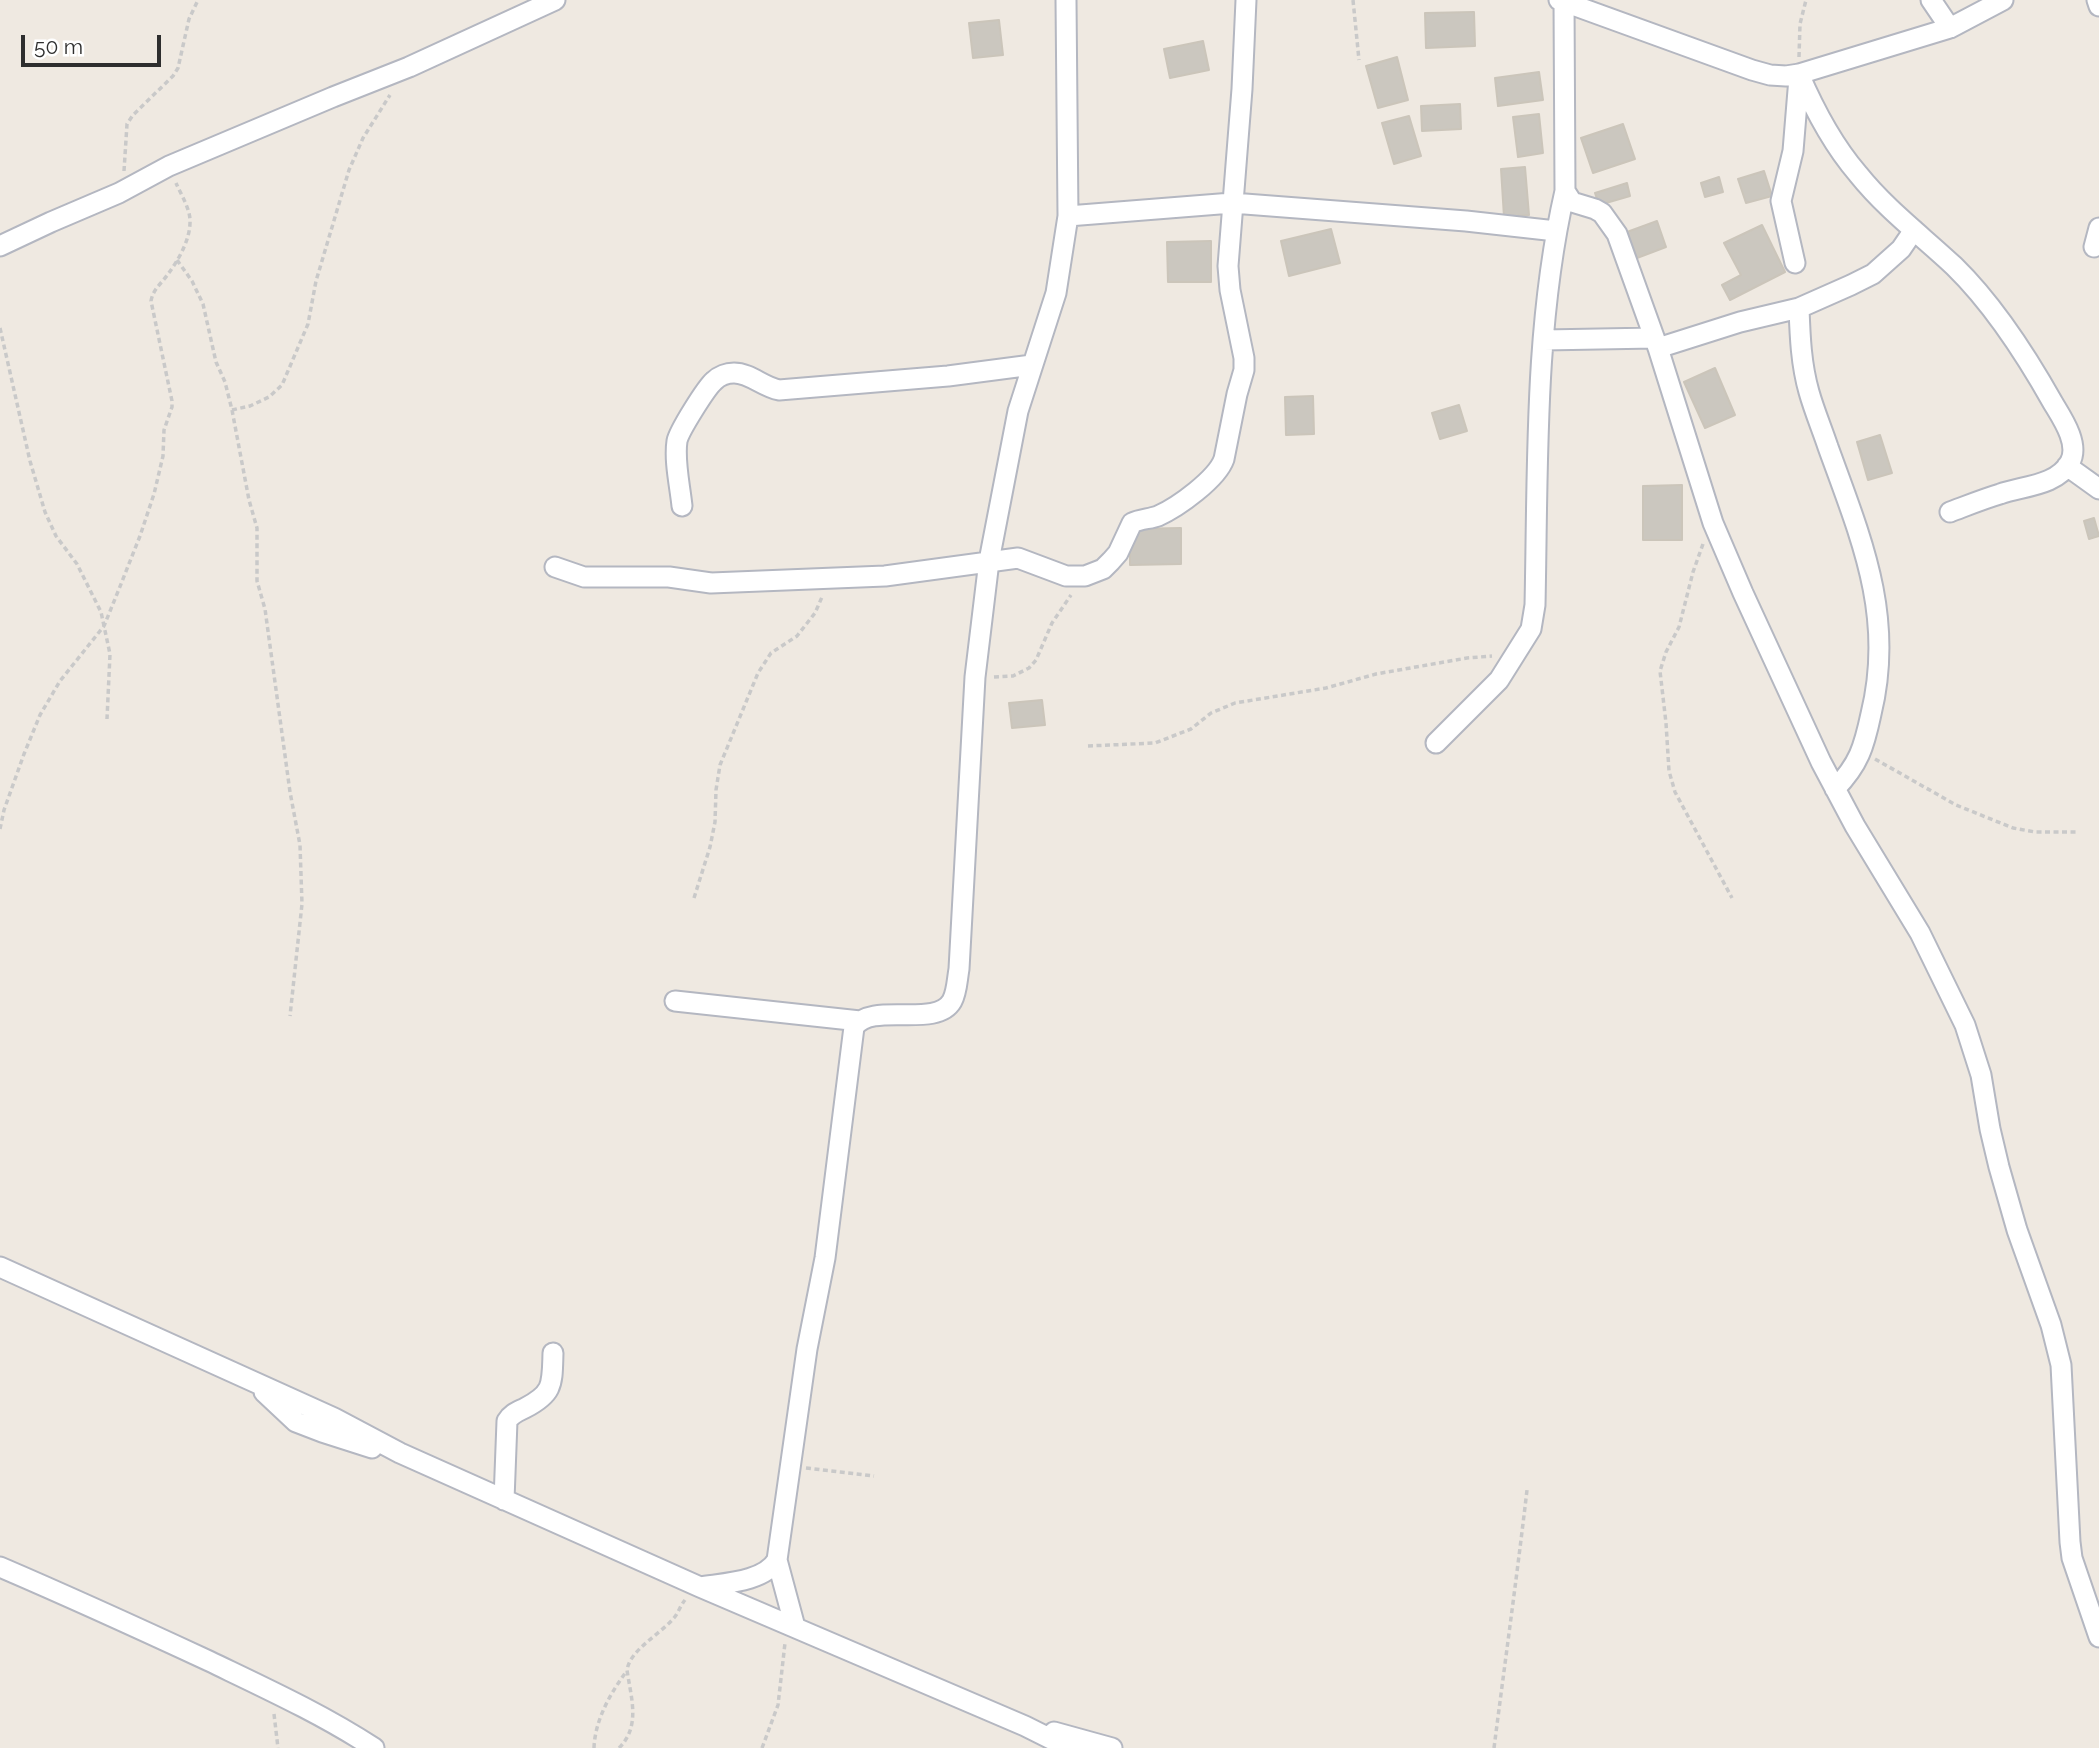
<!DOCTYPE html>
<html>
<head>
<meta charset="utf-8">
<style>
	body { margin:0 }
	#map { position:relative; width:2099px; height:1748px; overflow:hidden; background:#efe9e1; font-family:Raleway,sans-serif }
	canvas { display:block }
	.scale { position:absolute; left:21px; top:35px; width:140px; height:32px; box-sizing:border-box; border:4px solid #2e2e2e; border-top:0; padding-left:9px; font-size:21px; line-height:24px; white-space:nowrap; color:#2e2e2e; -webkit-text-stroke:5px #fff; paint-order:stroke }
</style>
</head>
<body>
<div id="map">
<canvas width="2099" height="1748"></canvas>
<div class="scale">50 m</div>
</div>
<script>
const g = document.querySelector('canvas').getContext('2d');
g.lineJoin = 'round';
function fillPath(path, color) { g.fillStyle = color; g.fill(path, 'evenodd'); }
function trace(path, color, width, dash) { g.strokeStyle = color; g.lineWidth = width; g.lineCap = dash ? 'butt' : 'round'; g.setLineDash(dash || []); g.stroke(path); }
const building = new Path2D(`
	M1474,12L1475,46L1426,48L1425,13Z
	M999,20L1003,55L973,58L969,23Z
	M1203,41L1209,70L1170,78L1164,49Z
	M1397,57L1408,100L1378,108L1366,66Z
	M1539,72L1543,100L1498,106L1495,78Z
	M1460,104L1461,129L1422,131L1421,106Z
	M1539,114L1543,153L1518,157L1513,117Z
	M1409,116L1421,156L1394,164L1382,123Z
	M1623,124L1635,159L1593,173L1581,138Z
	M1525,167L1529,215L1504,217L1501,169Z
	M1764,171L1772,196L1746,203L1738,179Z
	M1719,177L1723,192L1705,197L1701,183Z
	M1627,183L1630,196L1599,205L1595,193Z
	M1657,221L1666,247L1637,258L1627,232Z
	M1762,225L1785,272L1730,300L1722,285L1741,275L1724,243Z
	M1331,229L1340,263L1289,276L1281,241Z
	M1211,241V282H1168L1167,242Z
	M1715,368L1735,415L1705,428L1684,382Z
	M1313,396L1314,434L1286,435L1285,397Z
	M1459,405L1467,431L1440,439L1432,413Z
	M1880,435L1892,473L1868,480L1857,442Z
	M1682,485V540H1643V486Z
	M2094,518L2099,536L2089,539L2084,521Z
	M1181,528V564L1130,565V529Z
	M1042,700L1045,725L1012,728L1009,703Z`);
const path = new Path2D(`
	M1353,0L1359,60
	M1799,57L1800,24L1806,0
	M124,171L127,124L133,115L173,76L178,68L189,19L198,0
	M177,260L192,281L203,304L216,362L225,382L232,410L249,500L257,528V581L265,609L290,792L300,845L302,904L290,1016
	M0,328L30,461L45,512L56,536L77,564L101,612L110,654L107,719
	M232,410L250,406L269,397L282,385L308,324L316,281L349,170L363,138L390,95
	M1703,544L1693,572L1679,627L1666,652L1660,671L1666,723L1669,771L1675,792L1732,898
	M994,677L1013,676L1029,668L1036,660L1052,623L1071,595
	M1088,746L1155,743L1191,729L1211,713L1235,703L1326,688L1376,674L1467,658L1492,656
	M1875,759L1956,805L2013,828L2035,832H2077
	M0,829L4,810L24,754L40,715L60,681L104,626L119,589L140,536L154,494L163,456L164,430L172,407V401L151,301C153,289 162,283 168,274C180,258 194,233 189,213C186,202 180,192 176,183
	M694,898L710,847L715,822L716,790L720,765L758,673L771,653L797,636L815,613L822,597
	M806,1468L874,1476
	M274,1714L278,1748
	M594,1748C595,1720 610,1694 626,1672
	M619,1748C641,1726 631,1698 627,1670C630,1650 659,1635 673,1619C678,1614 680,1606 685,1600
	M762,1748L778,1705L785,1643
	M1494,1748C1505,1662 1517,1576 1527,1490`);
const street = new Path2D(`
	M1559,0L1752,70L1770,75L1786,76L1799,74L1950,28L2003,0
	M1564,0L1565,191L1572,202L1595,209L1602,213L1617,234L1658,348L1713,523L1743,593L1821,762L1855,826L1920,933L1965,1025L1981,1075L1990,1129L1999,1167L2017,1230L2051,1325L2061,1365L2070,1542L2072,1558L2099,1637
	M1931,0L1950,28
	M2097,0L2099,6
	M1799,74C1814,109 1833,145 1858,174C1886,209 1922,236 1954,266C1994,305 2026,355 2053,403C2062,418 2080,444 2070,462C2057,486 2022,486 2000,494C1983,499 1966,506 1950,512
	M1068,216L1232,203L1466,221L1556,231
	M0,246L51,222L119,193L169,166L333,97L409,67L555,0
	M2094,247L2099,228
	M1795,263L1781,201L1793,151L1799,78
	M1799,308C1800,336 1801,364 1809,392C1814,410 1822,429 1828,447C1861,538 1895,616 1871,714C1864,747 1859,764 1835,789
	M1544,340L1654,338
	M1658,348L1740,322L1799,308L1851,285L1873,274L1901,249L1914,230
	M2067,466L2099,489
	M682,506C680,486 674,461 677,441C679,431 706,388 714,381C719,376 727,373 734,373C750,373 763,387 779,390L948,376L1032,365
	M555,567L584,577H669L711,583L885,576L1018,558L1066,576H1085L1103,569L1111,561L1118,553L1132,523C1140,519 1150,519 1158,516C1178,507 1217,479 1224,459L1237,394L1244,370V358L1230,290L1228,266L1242,89L1246,0
	M1436,743L1499,680L1531,629L1535,605C1538,467 1534,326 1565,191
	M675,1001L860,1021
	M0,1267L334,1418L400,1453L700,1587L1025,1726L1069,1748
	M264,1392L296,1422L322,1432L372,1448
	M504,1500L507,1421C511,1414 517,1412 525,1408C554,1393 552,1384 553,1353
	M777,1560L795,1627
	M0,1567C70,1597 140,1629 209,1661C265,1688 322,1714 374,1748
	M700,1587C724,1583 764,1582 777,1560L807,1349L825,1258L854,1027C872,1001 936,1029 952,1001C957,992 957,980 959,969L975,677L989,561L1018,411L1056,293L1068,216L1066,0
	M1054,1732L1112,1748`);
fillPath(building, '#cbc7bf');
trace(building, '#cbc5ba', 2);
trace(street, '#b4b7c1', 23);
trace(path, '#c9c9c9', 3.5, [5, 3.5]);
trace(street, '#fff', 19);
</script>
</body>
</html>
